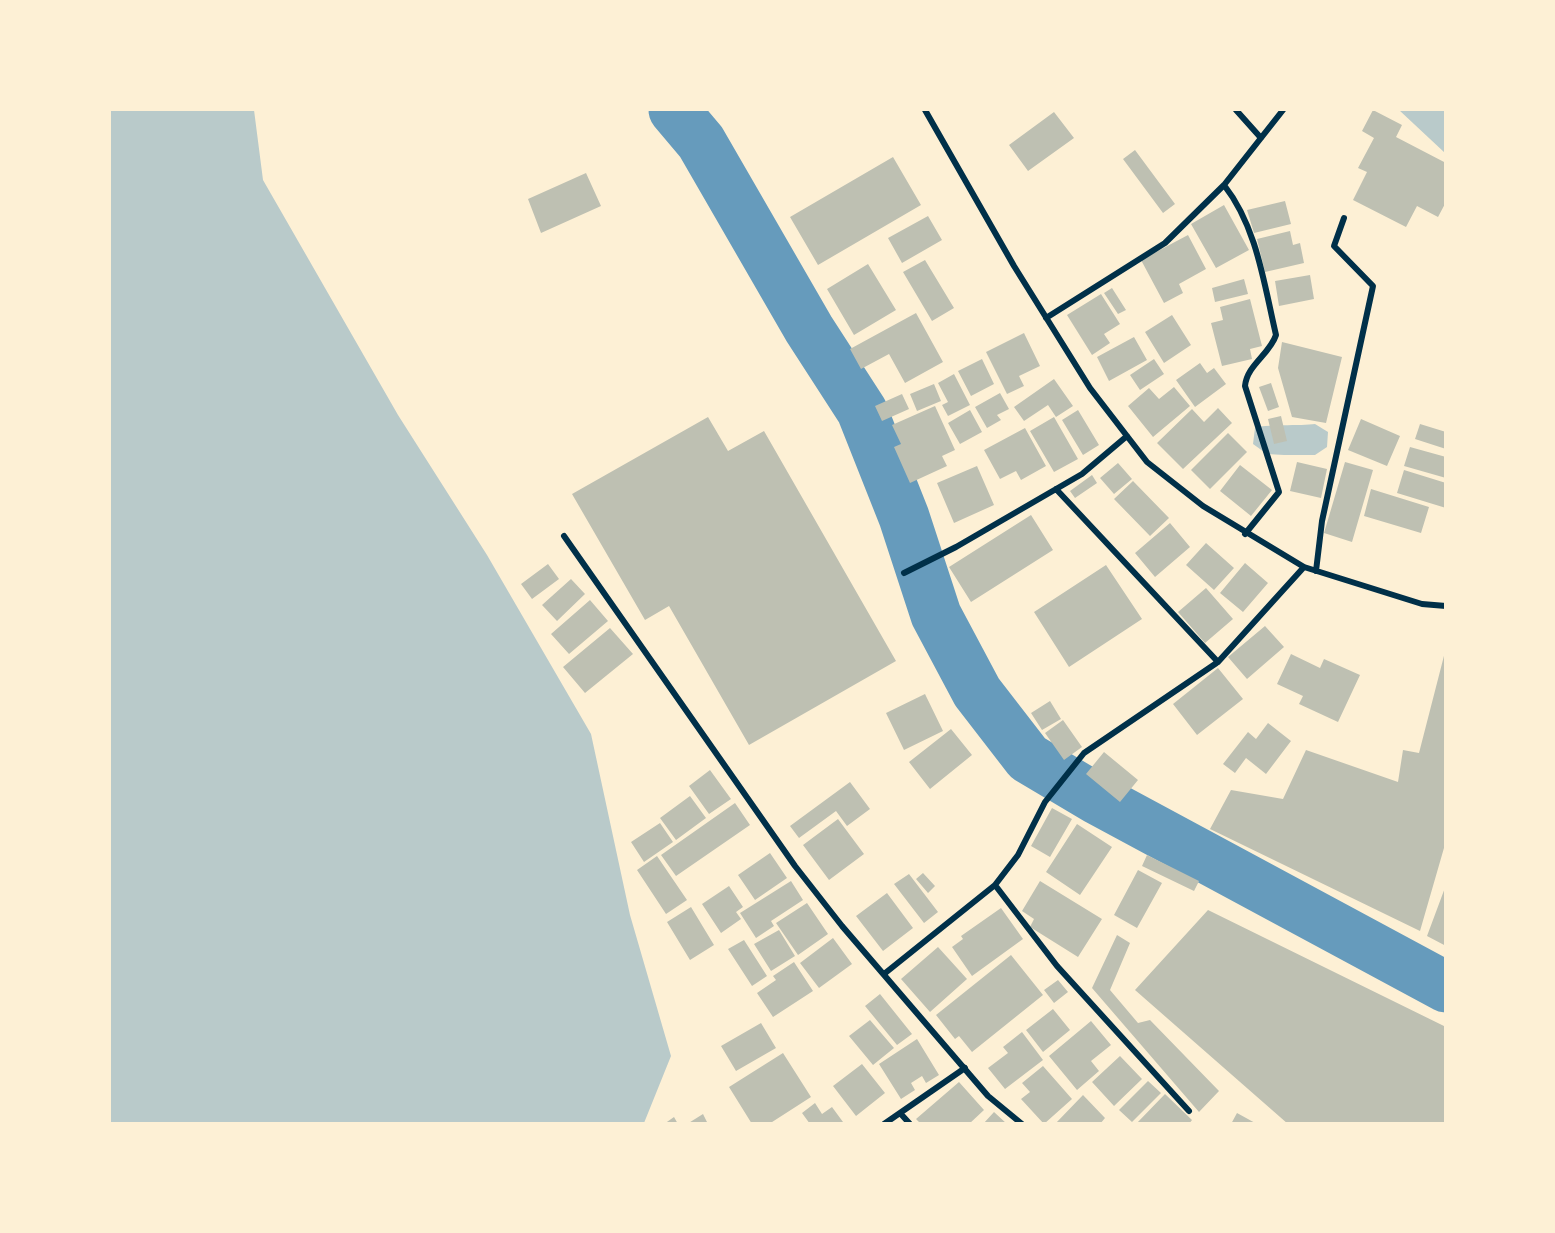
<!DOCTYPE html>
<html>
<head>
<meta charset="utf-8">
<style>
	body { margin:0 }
	#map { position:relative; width:1555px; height:1233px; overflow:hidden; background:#fdf0d5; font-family:"Noto Sans",sans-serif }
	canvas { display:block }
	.frame { position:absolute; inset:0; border:111px solid #fdf0d5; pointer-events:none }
</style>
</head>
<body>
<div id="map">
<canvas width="1555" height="1233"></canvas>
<div class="frame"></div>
</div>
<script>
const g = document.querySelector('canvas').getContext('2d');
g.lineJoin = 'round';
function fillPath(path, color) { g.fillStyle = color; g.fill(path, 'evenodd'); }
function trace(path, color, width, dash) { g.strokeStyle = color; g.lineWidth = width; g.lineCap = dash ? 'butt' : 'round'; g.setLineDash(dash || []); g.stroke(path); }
const green = new Path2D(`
	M110,110H254L263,180L398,415L487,555L591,734L630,915L671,1056L644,1123H110Z
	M1399,110H1445V153Z
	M1315,424L1328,432L1327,447L1315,455H1284L1267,454L1253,444L1255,428C1263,424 1302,426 1315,424Z`);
const river = new Path2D(`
	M674,110L701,142L809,329L862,411L904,517L936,615L977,692L1028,758L1097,799L1446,987`);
const building = new Path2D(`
	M1373,110L1402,125L1396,137L1446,163V202L1438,217L1417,206L1406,227L1353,200L1367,172L1358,168L1374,138L1362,131Z
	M1054,112L1074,138L1028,171L1009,145Z
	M1135,150L1175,204L1163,213L1123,159Z
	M893,157L921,205L818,265L790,217Z
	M586,173L601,206L541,233L528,199Z
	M1285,201L1291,224L1254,233L1247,210Z
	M1224,205L1249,250L1216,268L1191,224Z
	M928,216L942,240L902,263L888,238Z
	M1290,231L1293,245L1300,243L1304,263L1265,272L1257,239Z
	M1188,235L1206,269L1179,284L1183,293L1164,303L1141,260Z
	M925,260L954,308L932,321L903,272Z
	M868,264L896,310L854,335L827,289Z
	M1310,275L1314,299L1279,306L1275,281Z
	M1244,279L1248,294L1215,302L1212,288Z
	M1112,288L1126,310L1118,314L1104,293Z
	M1101,294L1120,324L1104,334L1110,343L1092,355L1067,315Z
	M1250,299L1262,346L1250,349L1252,359L1222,366L1211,323L1223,320L1220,307Z
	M916,313L943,362L905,383L889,354L861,369L850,349Z
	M1172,315L1191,345L1164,363L1145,332Z
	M1024,333L1040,366L1019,376L1024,386L1007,394L986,352Z
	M1134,337L1147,360L1109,381L1097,357Z
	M1282,342L1342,357L1326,423L1292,417L1278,368Z
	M982,359L994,384L971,396L958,371Z
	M1154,359L1164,374L1140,390L1130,375Z
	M1200,363L1207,373L1214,368L1226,384L1195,407L1176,380Z
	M954,374L970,405L948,416L942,405L948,402L938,383Z
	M1054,379L1073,406L1056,417L1048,405L1024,421L1014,407Z
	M1271,383L1279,407L1268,411L1259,387Z
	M934,384L941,401L917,411L910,394Z
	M1174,387L1190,406L1153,437L1128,406L1149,388L1159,399Z
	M1000,393L1009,409L997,415L1001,420L987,428L975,407Z
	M902,394L909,409L882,421L875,406Z
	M935,406L955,450L942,456L947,466L910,483L894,447L901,444L892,425Z
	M1218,408L1232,423L1183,469L1157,443L1192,409L1204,422Z
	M970,410L982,432L960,444L948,423Z
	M1078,410L1099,445L1083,455L1062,420Z
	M1281,416L1287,441L1274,444L1268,419Z
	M708,417L728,451L764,431L896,661L749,745L669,606L645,620L572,494Z
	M1054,417L1078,459L1054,472L1030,431Z
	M1361,419L1400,436L1387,466L1348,450Z
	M1420,424L1446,432V449L1415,439Z
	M1025,428L1046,466L1021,480L1016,471L1000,479L984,450Z
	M1228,433L1247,452L1210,489L1191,470Z
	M1410,447L1446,457V478L1404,466Z
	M1297,462L1327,469L1321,498L1290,491Z
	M1345,462L1373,470L1352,542L1324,533Z
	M1118,463L1132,479L1114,494L1100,478Z
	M1240,465L1272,490L1251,516L1220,491Z
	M977,466L994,505L954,523L937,483Z
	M1404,470L1446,483V508L1397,493Z
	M1092,475L1097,483L1075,498L1070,491Z
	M1133,481L1169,518L1150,536L1114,499Z
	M1371,489L1429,507L1421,533L1364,516Z
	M1031,515L1053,550L971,602L949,567Z
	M1170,523L1190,547L1155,577L1135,553Z
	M1206,543L1234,568L1214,590L1186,565Z
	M1245,563L1268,583L1243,612L1220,593Z
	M548,564L559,579L532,599L521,584Z
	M1106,565L1142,619L1069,667L1034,612Z
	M571,579L585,594L557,621L542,605Z
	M1206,588L1233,619L1205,643L1178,612Z
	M590,600L608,621L569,654L551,634Z
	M1265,626L1284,647L1247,679L1228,657Z
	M610,628L633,654L585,693L563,667Z
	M1446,648V841L1420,931L1210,829L1231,790L1283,799L1306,750L1398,782L1403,750L1419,753Z
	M1291,654L1320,668L1324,659L1360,675L1338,722L1299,704L1303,696L1277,684Z
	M1218,668L1243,699L1197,735L1173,704Z
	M925,694L943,731L904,750L886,713Z
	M1050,701L1061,719L1042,730L1031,713Z
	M1063,720L1082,747L1064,760L1045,733Z
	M1268,723L1291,741L1266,774L1246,758L1235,773L1223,764L1248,732L1256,739Z
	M951,729L972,755L930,789L909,762Z
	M1104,752L1138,780L1120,802L1086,774Z
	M710,770L731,799L709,814L689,786Z
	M850,782L870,809L847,826L836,811L799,838L790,826Z
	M690,796L706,818L676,840L660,818Z
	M735,803L750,825L676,876L661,855Z
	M1052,808L1072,819L1050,857L1031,846Z
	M838,819L864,854L829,880L803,845Z
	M660,823L673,842L644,862L631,842Z
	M1077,824L1112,847L1080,895L1046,872Z
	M770,853L787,878L755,900L738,875Z
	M1147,855L1199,881L1194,891L1142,866Z
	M657,856L687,900L666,914L637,870Z
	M1138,870L1162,883L1137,928L1114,915Z
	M923,873L935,886L928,893L916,879Z
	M909,874L938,912L924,923L894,884Z
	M791,881L803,900L771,921L774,926L756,938L740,913Z
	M1040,881L1102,919L1078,957L1030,927L1034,919L1022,911Z
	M1446,885V946L1427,936Z
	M729,886L743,907L736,912L741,919L721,933L702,904Z
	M887,893L913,928L883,951L856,916Z
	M807,903L828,934L798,955L776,923Z
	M691,907L714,945L690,960L667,922Z
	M1001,908L1023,939L972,976L952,947L963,939L961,936Z
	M1208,910L1446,1027V1124H1288L1135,990Z
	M779,930L795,956L771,971L754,944Z
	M1117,935L1130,943L1110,990L1138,1023L1150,1020L1219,1091L1199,1112L1092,988Z
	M833,938L852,964L819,988L800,963Z
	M744,940L767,976L752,986L728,949Z
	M938,947L967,979L930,1012L901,979Z
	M1011,955L1043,995L972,1052L959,1036L955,1039L936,1015Z
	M794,962L813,991L773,1017L757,993L776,980L773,976Z
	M1058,980L1068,992L1054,1003L1044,990Z
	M880,994L912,1034L897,1045L865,1006Z
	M1053,1009L1070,1030L1043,1052L1026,1030Z
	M870,1020L894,1048L873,1065L849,1036Z
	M1091,1021L1111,1045L1091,1061L1099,1071L1077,1090L1049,1056Z
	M761,1023L776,1048L736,1071L721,1046Z
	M1022,1032L1043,1060L1005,1089L988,1068L1008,1053L1003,1047Z
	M917,1039L939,1075L926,1083L922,1076L911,1083L915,1090L901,1099L879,1064Z
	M783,1053L811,1097L769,1124H752L729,1087Z
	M1120,1056L1142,1079L1114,1106L1092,1082Z
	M862,1064L885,1093L856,1116L833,1086Z
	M1043,1066L1072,1099L1044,1124L1021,1099L1030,1092L1022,1083Z
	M1148,1081L1161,1093L1132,1122L1119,1110Z
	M959,1082L984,1110L969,1124H921L916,1119Z
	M1165,1094L1192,1120L1189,1124H1136Z
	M1083,1095L1105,1118L1100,1124H1055Z
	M815,1103L822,1114L832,1107L843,1122L810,1124L802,1113Z
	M994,1112L1007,1124H983Z
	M1237,1113L1257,1124H1231Z
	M703,1114L708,1124H687Z
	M674,1117L678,1124H664Z`);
const minor = new Path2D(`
	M925,110L1014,266L1090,388L1147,462L1203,506L1304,567L1422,604L1446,606
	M1236,110L1261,138
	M1224,185C1257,227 1264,284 1276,335C1270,354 1247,365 1245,386L1279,492L1245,534
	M1046,318L1165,243L1224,185L1283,110
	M1056,489L1218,662
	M564,536L795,866L842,926L988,1096L1022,1124
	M1316,571L1322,521L1373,286L1334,246L1344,218
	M904,573L956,547L1082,474L1127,436
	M995,885L1057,966L1189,1111
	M884,974L995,885L1018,855L1045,802L1084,753L1218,662L1304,567
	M900,1113L910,1124
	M884,1124L965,1068`);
fillPath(green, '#b9caca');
trace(river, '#669bbc', 51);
fillPath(building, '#bec0b2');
trace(minor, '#003049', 6);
</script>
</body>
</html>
